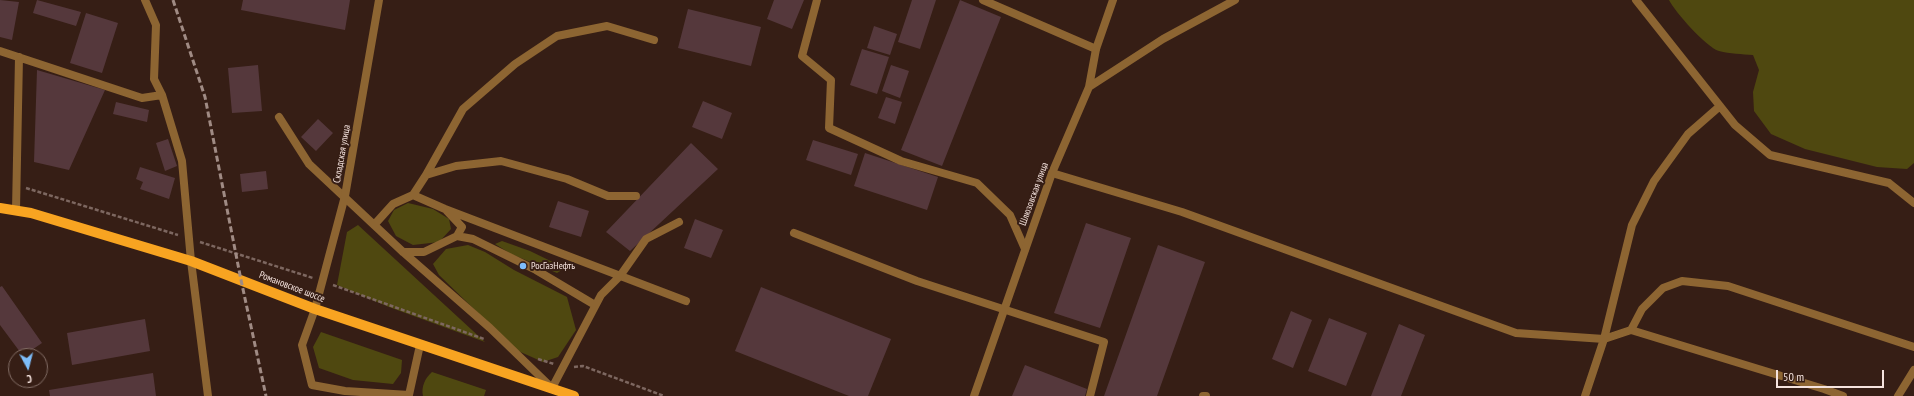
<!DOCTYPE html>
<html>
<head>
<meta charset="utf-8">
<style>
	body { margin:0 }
	#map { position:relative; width:1914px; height:396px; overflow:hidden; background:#361e15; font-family:"PT Sans Narrow",sans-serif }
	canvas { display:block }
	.north { position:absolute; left:8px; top:348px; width:40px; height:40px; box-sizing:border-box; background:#361e15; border:1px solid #826d65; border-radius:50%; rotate:173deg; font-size:11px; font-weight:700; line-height:16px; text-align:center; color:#f5e3de }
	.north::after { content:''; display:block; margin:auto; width:14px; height:18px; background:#7ebdf9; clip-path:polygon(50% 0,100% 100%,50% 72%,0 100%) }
	.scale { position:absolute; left:1776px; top:370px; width:108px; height:18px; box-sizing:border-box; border:2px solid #f5e3de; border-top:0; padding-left:5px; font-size:12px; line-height:14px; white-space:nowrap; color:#f5e3de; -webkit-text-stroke:3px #361e15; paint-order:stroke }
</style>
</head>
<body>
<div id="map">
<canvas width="1914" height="396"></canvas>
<div class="north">С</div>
<div class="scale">50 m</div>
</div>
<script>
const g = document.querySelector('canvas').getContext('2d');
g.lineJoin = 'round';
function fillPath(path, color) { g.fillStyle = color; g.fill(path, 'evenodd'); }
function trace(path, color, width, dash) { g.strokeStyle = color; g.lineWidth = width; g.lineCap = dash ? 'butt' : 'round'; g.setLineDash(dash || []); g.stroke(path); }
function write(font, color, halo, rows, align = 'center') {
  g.font = font + ' "PT Sans Narrow",sans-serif'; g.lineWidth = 4; g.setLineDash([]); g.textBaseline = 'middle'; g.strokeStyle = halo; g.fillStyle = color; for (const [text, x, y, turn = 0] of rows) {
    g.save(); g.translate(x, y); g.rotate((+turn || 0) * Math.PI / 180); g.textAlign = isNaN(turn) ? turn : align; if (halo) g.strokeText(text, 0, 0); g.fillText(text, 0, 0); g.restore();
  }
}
const green = new Path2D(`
	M1669,0H1914V163L1907,169L1877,167L1805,149L1771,134L1754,111L1753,92L1759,70L1753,55C1742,54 1730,54 1719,51C1706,47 1675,12 1669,0Z
	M408,203L433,209L449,219L451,229L439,242L413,245L396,236L388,221L394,210Z
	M358,225L485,342L389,307L337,285L347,232Z
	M502,241L530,251L565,268L557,273L511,254L495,244Z
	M468,245L485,252L514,270L567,297L576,330L558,357L543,362L516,350L439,275L433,264L446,249Z
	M321,332L402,360L401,373L393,384L353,380L319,368L313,347Z
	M432,372L486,390L484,396H423C421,387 425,378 432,372Z`);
const building = new Path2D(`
	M0,0L19,2L12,40L0,37Z
	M37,0L81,12L76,26L33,13Z
	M243,0H350L345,30L241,10Z
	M774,0H804L792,29L767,19Z
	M912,0H936L920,49L898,42Z
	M960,0L1001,17L942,166L901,150Z
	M688,9L761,27L751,66L678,48Z
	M86,13L118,23L102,73L70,63Z
	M874,26L897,34L890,55L867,48Z
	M862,49L889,57L877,94L850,85Z
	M258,65L262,111L232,113L228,68Z
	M891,65L909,71L900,98L882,91Z
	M37,70L105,90L69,170L34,162Z
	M886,97L902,102L895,124L878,118Z
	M703,101L732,113L722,139L692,127Z
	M116,102L149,110L147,122L113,114Z
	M318,119L333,133L316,151L301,137Z
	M168,139L177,166L165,171L156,143Z
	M813,140L858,154L851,175L806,160Z
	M691,143L718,169L630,251L606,232Z
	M865,153L938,177L927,210L854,186Z
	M140,167L175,178L169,199L140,189L143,182L136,179Z
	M266,171L268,189L242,192L240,174Z
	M558,201L589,211L581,237L549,227Z
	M695,219L723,230L711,258L684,248Z
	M1086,223L1131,238L1100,328L1054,313Z
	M1158,245L1205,262L1157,396H1104Z
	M2,286L42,343L23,356L0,325V287Z
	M761,287L891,339L868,396H849L735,351Z
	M1291,311L1312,320L1293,368L1272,359Z
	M1329,318L1367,333L1346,386L1308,371Z
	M145,319L150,351L72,365L67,333Z
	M1399,324L1425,335L1401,396H1371Z
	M1025,365L1087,389L1085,396H1012Z
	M153,373L156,396H50L49,390Z`);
const path = new Path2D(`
	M26,188L178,235
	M200,242L313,278
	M333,285L484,339
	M538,359L554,364
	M574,367L583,366L664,396`);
const service = new Path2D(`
	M145,0L156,25L154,79L162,95
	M817,0L802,56L831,80L829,128L901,161L977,183L1010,215L1025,249
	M983,0L1096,49
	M1636,0L1735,125L1770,155L1889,183L1914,203
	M0,51L142,98L162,95L182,161L191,261L208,396
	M279,117L309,164L403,252L490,328L552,388L601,295L620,276L646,239L679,222
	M1052,173L1182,212L1516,333L1604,339L1632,225L1654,181L1688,134L1720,106
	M426,175L463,109L515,64L557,36L607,26L654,40
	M413,195L426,175L456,166L501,161L567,179L608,196H636
	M16,210L19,57
	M374,225L393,204L413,195L445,209L686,301
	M794,233L917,281L1104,342L1090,396
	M457,236L473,239L536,270L595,305
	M403,252H424L457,236L462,227L447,211
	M315,309L302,345L312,385L345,391L409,395L420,345
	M1631,330L1642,309L1663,288L1682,281L1728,286L1914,347
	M1203,396H1206
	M1585,396L1604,339L1631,330L1824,389L1843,396
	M1898,396L1914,370`);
const minor = new Path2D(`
	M1089,87L1163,39L1235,0
	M315,309L345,196L379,0
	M974,396L1052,173L1089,87L1096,49L1113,0`);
const primary = new Path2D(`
	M0,208L31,213L191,261L315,309L574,396`);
const rail = new Path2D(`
	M173,0L205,97L241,280L266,396`);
const markers = [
	[523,266,4,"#7ebdf9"]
];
const streetNames = [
	["Складская улица",342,154,-80],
	["Шлюзовская улица",1034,194,-70],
	["Романовское шоссе",292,287,21]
];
const poiNames = [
	["РосГазНефть",531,266]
];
fillPath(green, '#4f4810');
fillPath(building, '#55383c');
trace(path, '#7d6760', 2.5, [4, 2]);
trace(service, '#8d6532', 8);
trace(minor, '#8d6532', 8);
trace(primary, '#f8a421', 10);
trace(rail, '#a08b84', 3, [6, 3]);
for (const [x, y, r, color] of markers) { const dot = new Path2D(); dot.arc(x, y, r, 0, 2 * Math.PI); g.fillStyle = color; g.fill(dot); trace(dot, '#361e15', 1.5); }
write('10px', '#f5e3de', '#361e15', streetNames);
write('10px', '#f5e3de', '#361e15', poiNames, 'left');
</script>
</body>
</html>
